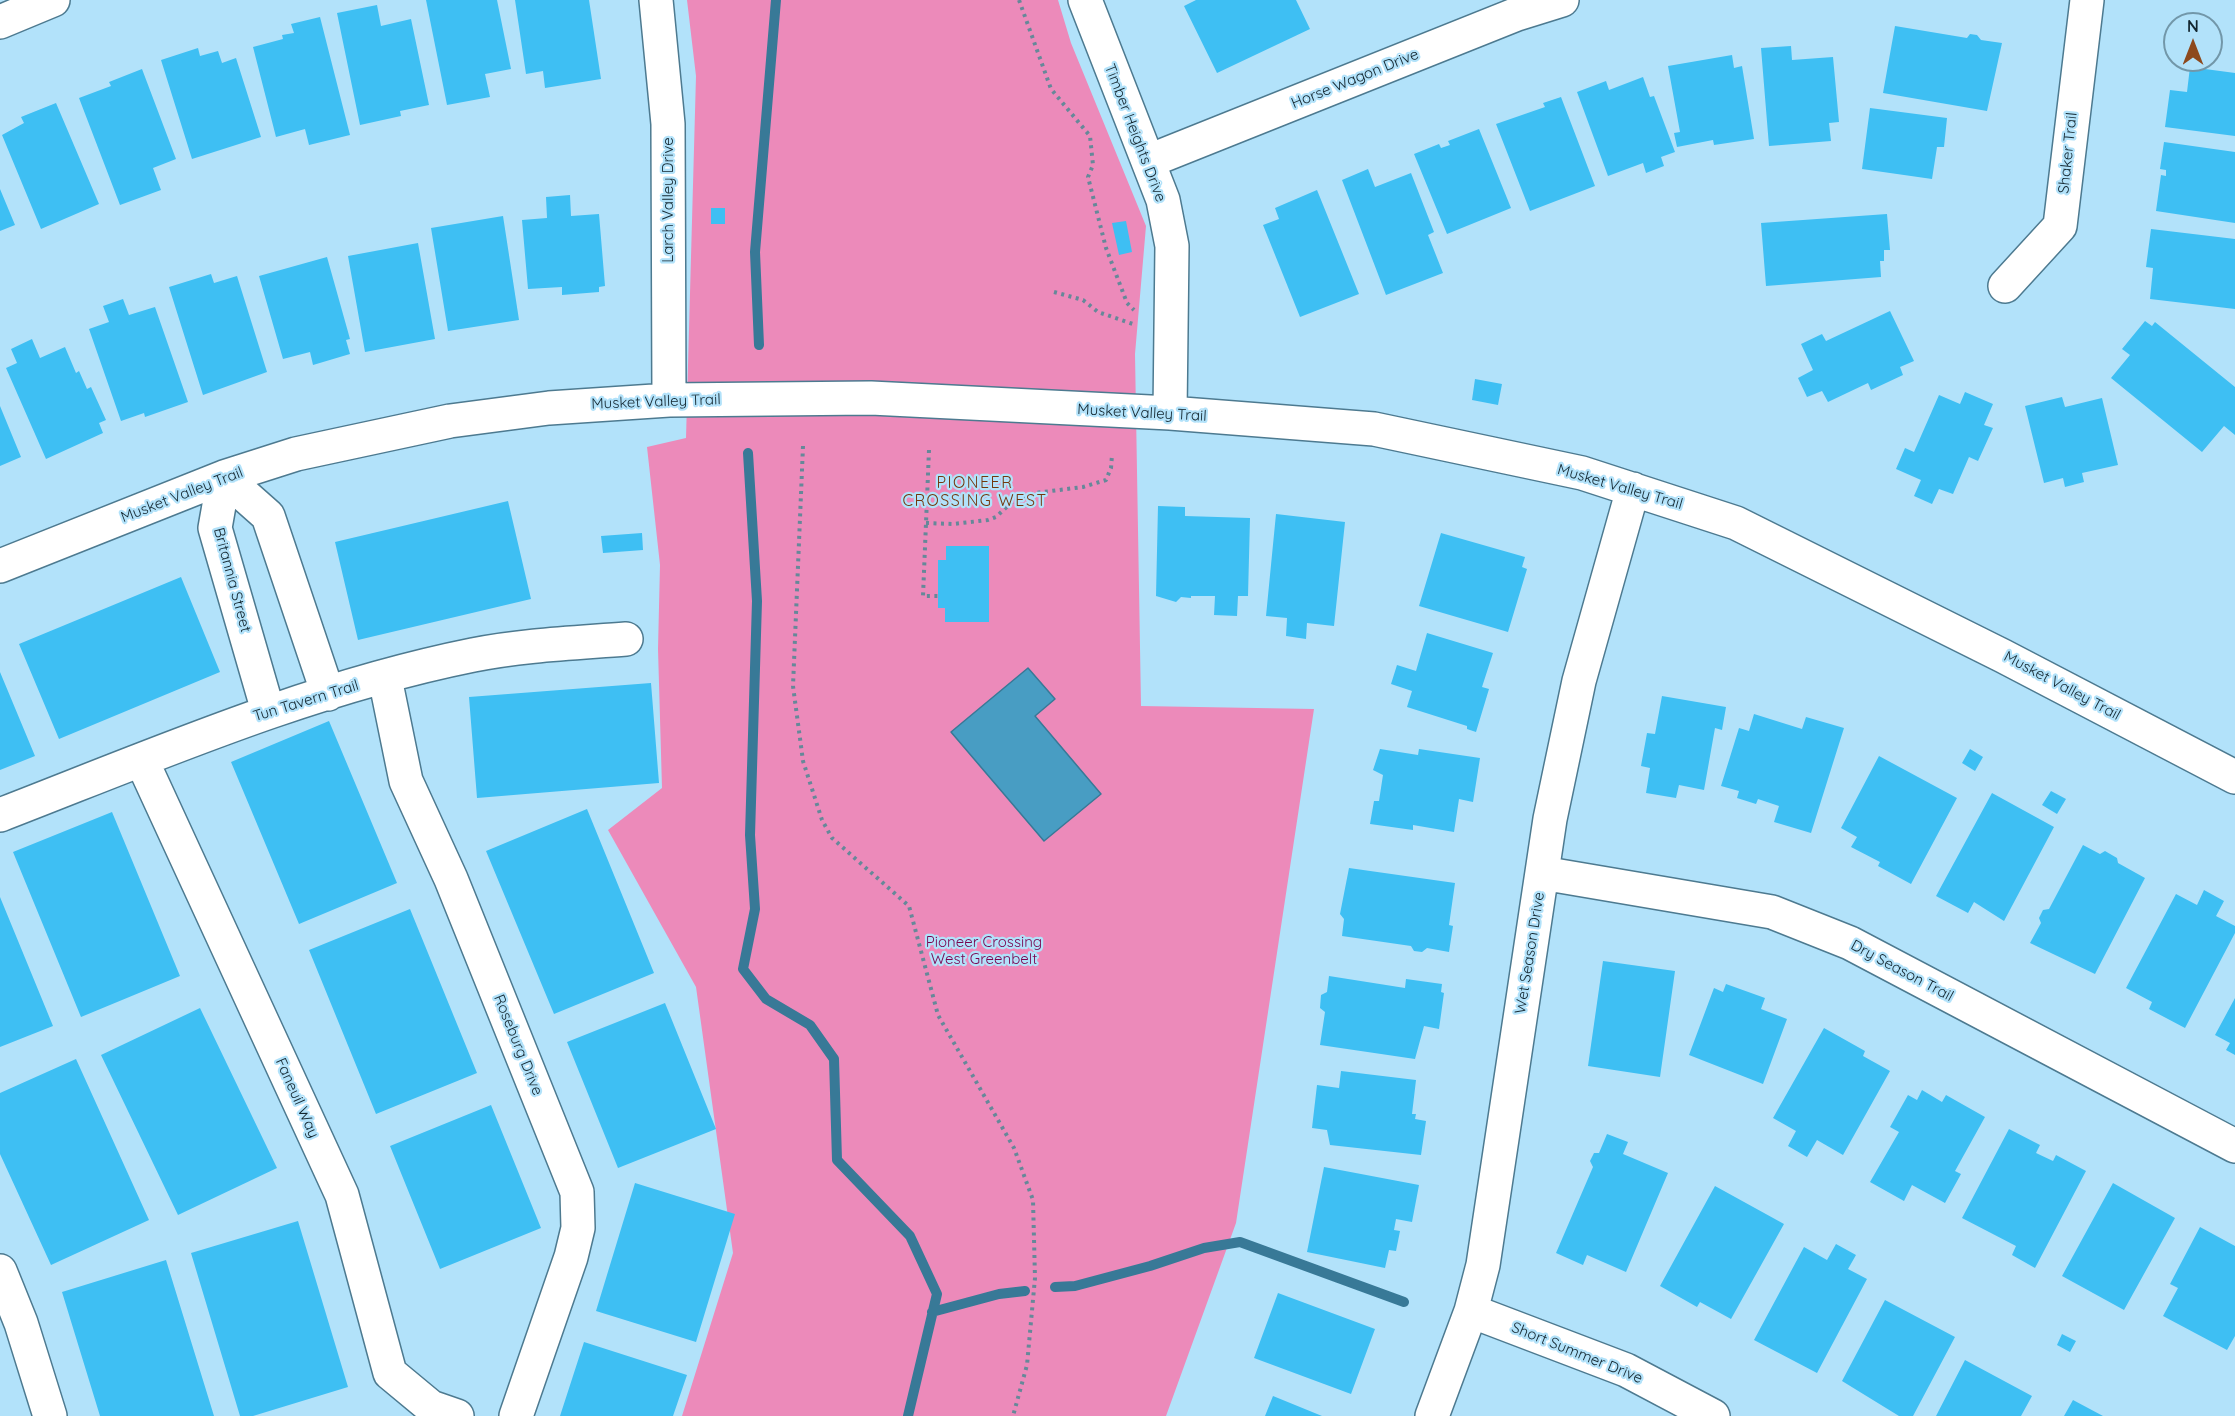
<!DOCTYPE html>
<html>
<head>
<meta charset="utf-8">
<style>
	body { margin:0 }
	#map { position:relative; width:2235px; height:1416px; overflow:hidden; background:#b2e2fa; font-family:Quicksand,sans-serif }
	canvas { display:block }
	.north { position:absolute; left:2163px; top:12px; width:60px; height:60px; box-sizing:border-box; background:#b2e2fa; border:2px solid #7297a9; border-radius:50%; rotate:0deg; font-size:16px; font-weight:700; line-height:24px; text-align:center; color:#13262f }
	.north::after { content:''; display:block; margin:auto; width:21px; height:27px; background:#8d491d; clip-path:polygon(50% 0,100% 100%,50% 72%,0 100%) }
</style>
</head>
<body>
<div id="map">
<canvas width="2235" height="1416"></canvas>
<div class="north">N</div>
</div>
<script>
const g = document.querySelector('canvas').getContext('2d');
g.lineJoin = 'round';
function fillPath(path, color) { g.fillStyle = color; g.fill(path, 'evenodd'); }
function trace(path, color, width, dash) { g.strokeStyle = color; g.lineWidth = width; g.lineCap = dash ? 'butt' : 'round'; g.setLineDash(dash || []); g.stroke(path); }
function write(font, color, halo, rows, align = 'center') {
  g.font = font + ' Quicksand,sans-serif'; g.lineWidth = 4.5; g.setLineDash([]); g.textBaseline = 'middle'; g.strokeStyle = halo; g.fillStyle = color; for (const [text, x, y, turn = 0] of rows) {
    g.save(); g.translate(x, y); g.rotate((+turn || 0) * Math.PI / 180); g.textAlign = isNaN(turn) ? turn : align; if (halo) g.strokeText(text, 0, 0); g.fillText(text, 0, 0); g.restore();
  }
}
const green = new Path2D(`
	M687,0H1058L1071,43L1146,226L1135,354L1141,706L1314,709L1236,1223L1166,1416H682L733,1253L696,987L608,830L662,788L658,649L660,565L647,447L686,438L696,76Z`);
const water = new Path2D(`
	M1028,668L1055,699L1035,716L1101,794L1044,841L951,732Z`);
const stream = new Path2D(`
	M759,345L755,252L776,0
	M748,453L757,601L750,835L755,909L743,969L766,999L810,1025L834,1059L837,1160L910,1236L937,1294L908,1416
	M1055,1287L1075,1286L1150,1266L1204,1248L1240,1242L1404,1302
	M932,1312L999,1294L1025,1291`);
const building = new Path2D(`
	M426,0H497L511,69L485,74L490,97L447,105Z
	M515,0H589L601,79L545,88L543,71L526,74Z
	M1196,0H1296L1310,29L1217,73L1184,6Z
	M377,5L381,26L411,19L429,105L400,111L401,116L360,125L337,13Z
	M320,17L350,135L309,145L305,129L276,137L253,47L283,39L282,35L294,33L291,24Z
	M1895,26L1967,38L1970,34L1977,35L1981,40L2002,43L1987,111L1883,93Z
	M1791,46L1792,60L1833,57L1839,122L1829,123L1831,141L1769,146L1761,48Z
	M198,48L200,56L218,51L222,63L236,58L261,137L192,159L161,60Z
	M1732,55L1734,68L1742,66L1754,139L1714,145L1713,140L1677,147L1674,133L1680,132L1668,66Z
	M2190,67L2235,73V136L2165,127L2170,90L2187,92Z
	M142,69L176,159L153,168L161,190L120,205L79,98L111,86L109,82Z
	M1643,77L1650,97L1654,96L1675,152L1661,157L1664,166L1646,173L1643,163L1608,176L1577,92L1606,81L1609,90Z
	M1561,97L1595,186L1530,211L1496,124L1545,107L1543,103Z
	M56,103L99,204L41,229L2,135L24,123L21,117Z
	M1870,108L1947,118L1944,147H1937L1932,179L1862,169Z
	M1479,129L1511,208L1447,234L1414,154L1439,144L1441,148L1450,145L1448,141Z
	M2164,142L2235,152V223L2156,211L2161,175L2166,176V170L2160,169Z
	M1368,169L1375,187L1411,173L1434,232L1428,235L1443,273L1386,295L1342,180Z
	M0,189L15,225L0,231Z
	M1317,190L1359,294L1300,317L1263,225L1279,219L1275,208Z
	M570,195L571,216L599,214L605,286L599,287V292L562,295V287L528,289L522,220L547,218L546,197Z
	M711,208H725V224H711Z
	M1887,214L1890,250H1884V261H1880L1881,277L1766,286L1761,223Z
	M503,216L519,320L448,331L431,228Z
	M1126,221L1132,252L1119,255L1112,223Z
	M2151,229L2235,239V309L2150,299L2153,268L2146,267Z
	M418,243L435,339L365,352L348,256Z
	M327,257L350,339L346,340L350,354L313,365L310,352L283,359L259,276Z
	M211,274L214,283L237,276L267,372L203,395L169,287Z
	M123,299L129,315L155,307L188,402L145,417L144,413L121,421L89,329L109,322L103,306Z
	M1890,311L1914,361L1900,367L1903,375L1871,390L1868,383L1828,402L1822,391L1807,397L1798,378L1813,370L1801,344L1822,334L1826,341Z
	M2145,321L2152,326L2155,322L2235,387V435L2224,426L2202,452L2111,378L2130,355L2122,349Z
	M32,339L40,358L65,347L76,373L79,371L87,389L91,387L106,420L99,423L103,433L46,459L6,368L17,363L11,349Z
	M1475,379L1502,384L1498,405L1472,400Z
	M1965,392L1993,404L1984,425L1993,428L1978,461L1969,457L1953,494L1939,489L1932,504L1914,496L1921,480L1896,469L1905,448L1914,452L1939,395L1960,404Z
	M2062,397L2065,407L2102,398L2118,465L2082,473L2084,482L2065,487L2063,478L2044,483L2025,406Z
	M0,406L21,457L0,466Z
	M508,501L531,599L358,640L335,542Z
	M1158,506L1185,507V516L1250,518L1248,596H1238L1237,616L1214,615L1215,596H1191V598L1181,597L1176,602L1156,596Z
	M1276,514L1345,522L1334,626L1307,623L1306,639L1286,636L1287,618L1266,616Z
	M642,533L643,550L603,553L601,536Z
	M1441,533L1525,557L1522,567L1527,569L1508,632L1419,606Z
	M946,546H989V622H945V608H938V560H946Z
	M181,577L220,672L59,739L19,644Z
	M1427,633L1493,653L1482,687L1489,689L1476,732L1467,729V726L1407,707L1412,691L1391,684L1397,665L1416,671Z
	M0,672L35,756L0,770Z
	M651,683L659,783L477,798L469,697Z
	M1662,696L1726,707L1722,730L1715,728L1704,790L1679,785L1676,798L1646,793L1650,768L1641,766L1647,733L1655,734Z
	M1754,714L1802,729L1806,717L1844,728L1811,833L1774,822L1779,806L1758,799L1756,804L1737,798L1739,791L1721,786L1739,728L1749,731Z
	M329,721L397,883L299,924L231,762Z
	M1380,749L1418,755L1419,749L1480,758L1473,802L1459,799L1454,832L1413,825V830L1370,824L1374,801H1379L1383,775L1373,770Z
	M1970,749L1983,757L1975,771L1962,763Z
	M1879,756L1957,798L1911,884L1878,866L1880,862L1851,847L1857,837L1841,828Z
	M2051,791L2066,799L2057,814L2042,805Z
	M1992,793L2054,827L2004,921L1974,902L1968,913L1936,896Z
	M587,809L654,973L554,1014L486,851Z
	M112,812L180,976L81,1017L13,852Z
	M2083,845L2100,854L2105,851L2117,858L2118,863L2145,878L2095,974L2030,943L2041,923L2039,918L2043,910L2049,909Z
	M1349,868L1455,883L1449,925L1453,926L1449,952L1427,948L1422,952L1414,951L1411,946L1342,936L1344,919L1340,914Z
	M2204,890L2224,901L2216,916L2235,926V933L2185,1028L2149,1009L2152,1002L2126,988L2176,894L2197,905Z
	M0,897L53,1026L0,1047Z
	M410,909L477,1073L376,1114L309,950Z
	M1603,961L1675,971L1660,1077L1588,1066Z
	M1329,976L1405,988L1406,979L1442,984L1441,992L1444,993L1439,1029L1424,1026L1415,1059L1320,1045L1325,1012L1320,1008L1321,995L1327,992Z
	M1726,984L1765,998L1761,1009L1787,1019L1763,1084L1689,1055L1714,988L1723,992Z
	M2235,998V1055L2226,1050L2230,1043L2215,1035Z
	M665,1003L716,1129L618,1168L567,1042Z
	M200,1008L277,1168L178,1215L101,1055Z
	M1824,1028L1865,1051L1863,1056L1890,1071L1843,1155L1817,1140L1807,1157L1788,1146L1796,1131L1773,1118Z
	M76,1059L149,1220L51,1265L0,1154V1093Z
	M1341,1071L1416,1080L1412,1114H1416L1415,1119L1426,1121L1421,1155L1330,1145L1327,1130L1312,1128L1317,1085L1339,1088Z
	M1922,1090L1942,1102L1946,1095L1985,1117L1955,1171L1961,1174L1945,1203L1912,1185L1904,1201L1870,1182L1899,1132L1890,1127L1908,1095L1917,1100Z
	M491,1105L541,1228L440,1269L390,1146Z
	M2009,1129L2040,1145L2036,1153L2053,1161L2056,1155L2086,1171L2035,1268L2012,1255L2016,1246L1962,1218Z
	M1607,1134L1628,1142L1623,1154L1668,1173L1626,1272L1587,1255L1583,1265L1556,1253L1593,1167L1590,1161L1594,1153H1599Z
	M1324,1167L1419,1185L1412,1222L1396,1219L1394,1230L1400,1231L1396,1251L1389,1250L1385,1268L1307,1252Z
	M635,1183L735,1214L696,1342L596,1311Z
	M2113,1183L2175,1218L2124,1310L2062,1276Z
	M1715,1186L1784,1224L1731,1319L1700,1302L1697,1307L1660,1286Z
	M298,1221L348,1387L253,1416H240L191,1253Z
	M2200,1227L2235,1246V1336L2227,1350L2163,1316L2178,1288L2170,1284Z
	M1836,1244L1856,1255L1848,1269L1867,1279L1817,1373L1754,1340L1804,1247L1827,1260Z
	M166,1260L214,1416H100L62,1292Z
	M1278,1293L1375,1329L1351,1394L1254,1358Z
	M1885,1300L1955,1337L1913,1416H1899L1842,1381Z
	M2062,1334L2076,1341L2070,1352L2057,1345Z
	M584,1342L687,1375L673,1416H560Z
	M1965,1360L2032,1396L2021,1416H1936Z
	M1273,1396L1322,1416H1265Z
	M2073,1400L2103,1416H2064Z`);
const path = new Path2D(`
	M1019,0L1051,89L1090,136L1093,165L1088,177L1106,248L1127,303L1134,310
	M1054,292L1083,300L1098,312L1133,324
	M803,446L793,686L803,761L822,820L832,838L909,906L938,1015L1014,1148L1033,1200L1035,1278L1027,1365L1013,1416
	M929,450L923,596H938
	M926,523L953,524L988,520L996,517L1013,501L1035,493L1083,487L1106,480L1111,468L1112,455`);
const street = new Path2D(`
	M656,0L668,124L669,400
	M1085,0L1163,200L1172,246L1170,413
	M0,22L53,0
	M1149,161L1517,14L1562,0
	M2005,286L2060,226L2087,0
	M224,477L268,516L328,694
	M224,477L215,528L268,711
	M0,566L224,477L296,454L450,421L549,408L669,400L871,398L1170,413L1374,429L1582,473L1736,523L2003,656L2235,777
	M385,678L406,781L451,879L577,1192L578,1228L571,1257L516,1416
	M142,761L342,1195L390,1373L431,1407L457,1416
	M0,815C155,755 309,688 473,655C523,645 575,643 626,639
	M1542,873L1772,912L1850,943L2235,1146
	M0,1271L21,1323L50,1416
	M1471,1311L1626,1370L1713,1416
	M1432,1416L1471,1311L1483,1265L1550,819L1579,681L1633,489`);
const streetNames = [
	["Horse Wagon Drive",1355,79,-22],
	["Timber Heights Drive",1135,133,69],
	["Shaker Trail",2068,153,-84],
	["Larch Valley Drive",668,200,-90],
	["Musket Valley Trail",656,402,-2],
	["Musket Valley Trail",1142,413,3],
	["Musket Valley Trail",1620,487,16],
	["Musket Valley Trail",182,495,-21],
	["Britannia Street",232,580,75],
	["Musket Valley Trail",2062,686,28],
	["Tun Tavern Trail",306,701,-17],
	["Wet Season Drive",1530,953,-81],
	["Dry Season Trail",1902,971,28],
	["Roseburg Drive",518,1045,68],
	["Faneuil Way",297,1098,66],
	["Short Summer Drive",1577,1353,22]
];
const parkNames = [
	["Pioneer Crossing",984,942],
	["West Greenbelt",984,959]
];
const neighbourhoodNames = [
	["PIONEER",975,483],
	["CROSSING WEST",975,501]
];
fillPath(green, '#ec8aba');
fillPath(water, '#489dc3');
trace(water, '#387997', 1.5);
trace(stream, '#387997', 10);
fillPath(building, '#3ebff3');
trace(street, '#4d7a90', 36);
trace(path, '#689', 4, [3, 4.5]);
trace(street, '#fff', 33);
write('15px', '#13262f', '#b2e2fa', streetNames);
write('15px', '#78034e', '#b2e2fa', parkNames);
g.letterSpacing = '1.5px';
write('16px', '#74370d', '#b2e2fa', neighbourhoodNames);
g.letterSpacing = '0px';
</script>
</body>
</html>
